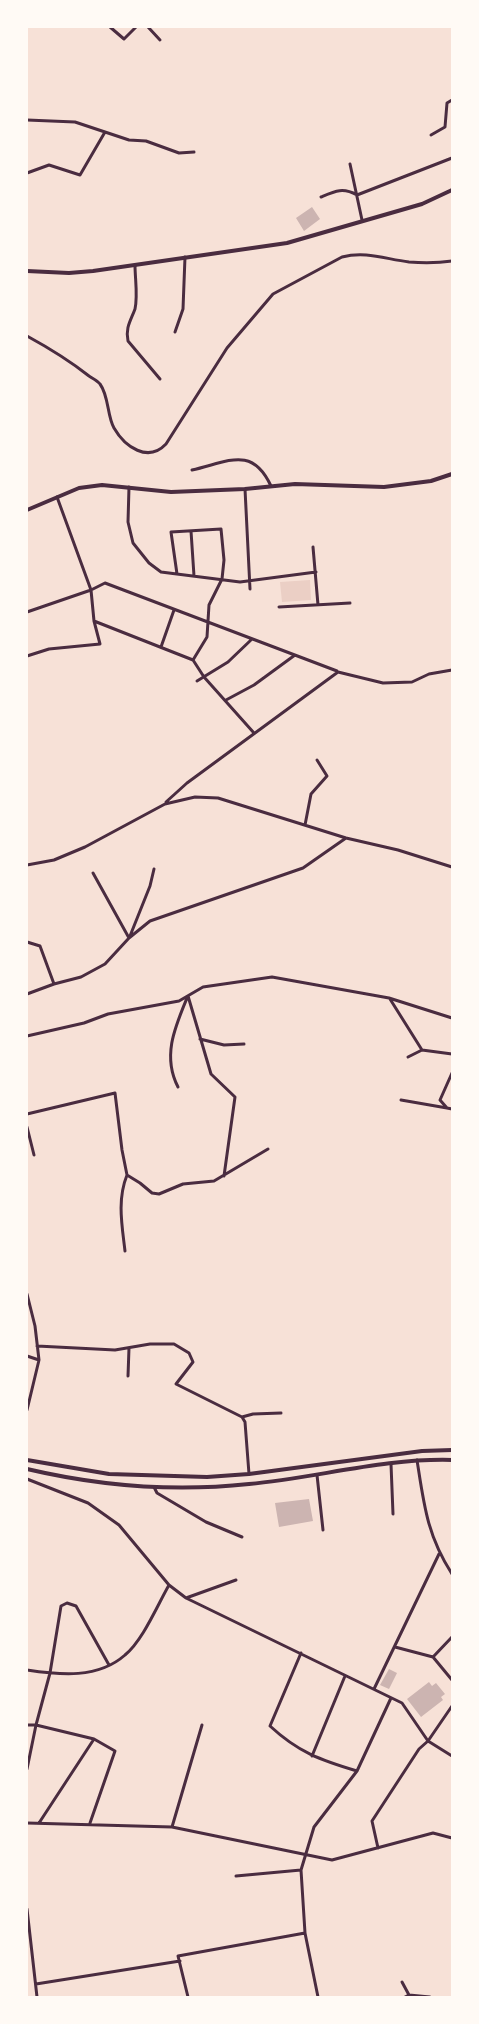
<!DOCTYPE html>
<html>
<head>
<meta charset="utf-8">
<style>
	body { margin:0 }
	#map { position:relative; width:479px; height:2024px; overflow:hidden; background:#f7e1d7; font-family:"Fira Sans",sans-serif }
	canvas { display:block }
	.frame { position:absolute; inset:0; border:28px solid #fffaf5; pointer-events:none }
</style>
</head>
<body>
<div id="map">
<canvas width="479" height="2024"></canvas>
<div class="frame"></div>
</div>
<script>
const g = document.querySelector('canvas').getContext('2d');
g.lineJoin = 'round';
function fillPath(path, color) { g.fillStyle = color; g.fill(path, 'evenodd'); }
function trace(path, color, width, dash) { g.strokeStyle = color; g.lineWidth = width; g.lineCap = dash ? 'butt' : 'round'; g.setLineDash(dash || []); g.stroke(path); }
const green = new Path2D(`
	M310,580L311,600L282,602L280,582Z`);
const building = new Path2D(`
	M312,207L320,219L304,231L296,218Z
	M309,1499L313,1521L279,1527L275,1503Z
	M389,1669L397,1673L389,1689L380,1685Z
	M429,1682L432,1686L436,1683L445,1694L441,1697L443,1700L421,1717L407,1699Z`);
const minor = new Path2D(`
	M110,27L124,39L136,27
	M148,27L160,40
	M27,120L75,122L129,140L146,141L179,153L194,152
	M431,135L445,127L447,103L452,100
	M350,164L362,220
	M27,173L49,165L80,175L105,132
	M321,197C335,191 343,187 357,195L452,158
	M135,265C135,279 138,295 135,309C131,320 125,328 128,341L160,379
	M175,332L183,309L185,257
	M27,336C49,348 70,361 89,376C92,378 98,381 100,384C109,396 107,416 114,428C125,447 148,463 166,444L227,348L273,294L342,257C366,251 385,259 409,262C423,263 438,263 452,261
	M192,470C228,462 252,445 271,486
	M129,487L128,522L133,543L149,563L161,572L240,582L316,572
	M245,489L250,589
	M191,531L194,576
	M313,547L318,605
	M177,574L171,532L221,529L224,560L222,579L209,605L207,637L193,660
	M279,607L350,603
	M27,612L91,590L105,583L337,671
	M94,621L193,660L204,677L254,733
	M161,647L174,610
	M27,656L49,649L100,644L94,621L91,590L57,497
	M197,681L228,662L252,639
	M226,700L254,685L295,655
	M166,802L187,783L338,672L383,683L412,682L429,674L452,670
	M305,825L311,794L327,776L317,760
	M27,865L54,860L85,847L165,804L195,797L218,798L346,838L398,850L452,867
	M93,873L129,938
	M130,936L150,886L154,869
	M27,942L40,946L54,984
	M27,994L54,984L81,977L105,964L129,938L150,921L303,868L346,838
	M188,996L211,1074L235,1097L224,1176
	M390,999L422,1050L452,1054
	M27,1036L84,1023L108,1014L179,1001L203,987L272,977L389,998L452,1018
	M200,1039L224,1045L244,1044
	M408,1057L422,1050
	M452,1073L440,1100L447,1108L452,1109
	M178,1087C162,1056 175,1027 187,998
	M401,1100L447,1108
	M27,1114L115,1093L122,1150L127,1175
	M27,1127L34,1155
	M125,1251C122,1225 117,1200 127,1175L140,1183L152,1193L159,1194L183,1184L214,1181L268,1149
	M27,1294L35,1326L39,1360L27,1410
	M37,1346L115,1350L150,1344H174L189,1353L193,1362L176,1384L242,1417L245,1422L249,1474
	M27,1356L39,1360
	M128,1376L129,1348
	M242,1417L253,1414L281,1413
	M417,1460C424,1505 427,1535 452,1574
	M391,1464L393,1514
	M317,1475L323,1530
	M27,1479L88,1503L119,1525L169,1585L186,1598L402,1703L428,1741L452,1756
	M154,1487L157,1493L206,1522L242,1537
	M186,1598L236,1580
	M395,1647L433,1657L452,1680
	M301,1653L270,1726C298,1752 320,1760 357,1771
	M433,1657L452,1637
	M27,1670C60,1675 98,1679 125,1655C143,1640 157,1606 169,1585
	M374,1689L439,1554
	M27,1725H36L94,1739L115,1751L90,1823
	M312,1756L345,1676
	M27,1769L36,1725L50,1673L61,1606L67,1603L76,1606L109,1665
	M27,1823L172,1827L332,1860L433,1833L452,1838
	M39,1823L94,1739
	M172,1827L202,1725
	M378,1848L372,1821L419,1749L428,1741L452,1706
	M236,1876L301,1870
	M27,1909L37,1997
	M402,1982L409,1995
	M36,1984L180,1961
	M188,1997L178,1956L305,1933
	M318,1997L305,1933L301,1870L314,1827L357,1771L391,1698
	M405,1997L409,1995L430,1997`);
const tertiary = new Path2D(`
	M27,271L69,273L93,271L287,243L422,204L452,190
	M27,510L79,488L102,485L171,492L245,489L295,484L384,487L431,481L452,474
	M27,1460L109,1474L207,1477L249,1474L422,1451L452,1450
	M27,1469C99,1486 175,1492 249,1484C316,1478 384,1458 452,1460`);
fillPath(green, '#ebcfc5');
fillPath(building, '#ccb4b1');
trace(minor, '#4a2c40', 3);
trace(tertiary, '#4a2c40', 4);
</script>
</body>
</html>
